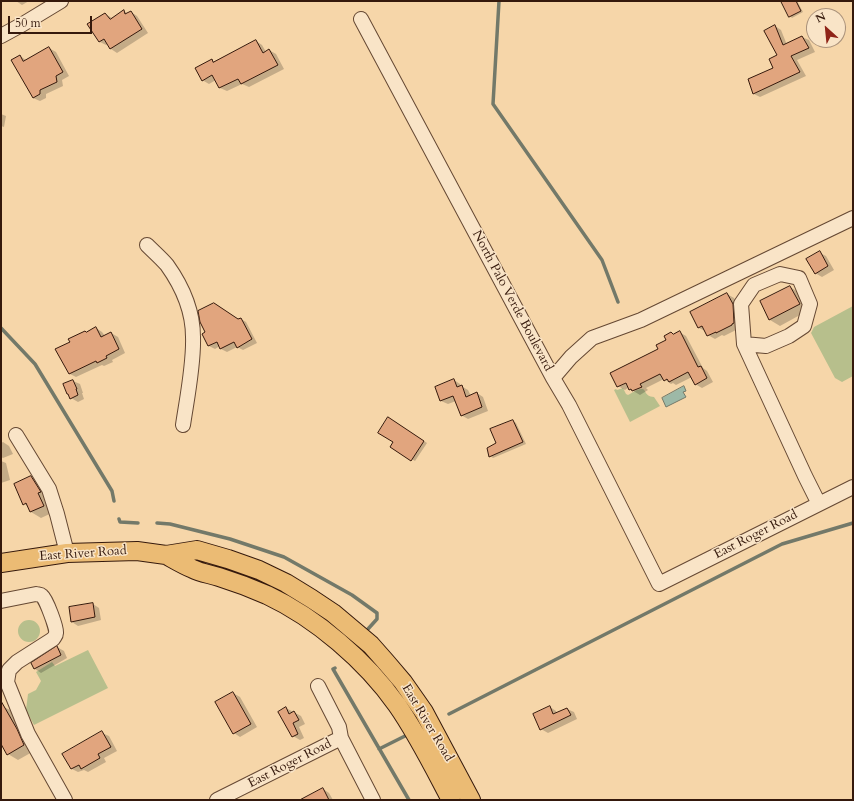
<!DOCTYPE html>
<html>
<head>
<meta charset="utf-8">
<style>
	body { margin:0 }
	#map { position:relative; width:854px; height:801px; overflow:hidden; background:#f6d6a9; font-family:Cardo,serif }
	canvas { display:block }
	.frame { position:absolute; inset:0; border:2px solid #35190c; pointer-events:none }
	.north { position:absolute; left:806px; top:8px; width:40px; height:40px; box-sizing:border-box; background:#f9e4c7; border:1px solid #ab937c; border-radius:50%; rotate:333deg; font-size:11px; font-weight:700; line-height:16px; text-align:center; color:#35190c }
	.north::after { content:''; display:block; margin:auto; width:14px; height:18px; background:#8f2418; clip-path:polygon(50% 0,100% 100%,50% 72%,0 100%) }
	.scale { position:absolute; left:8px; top:16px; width:84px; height:18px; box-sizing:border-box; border:2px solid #35190c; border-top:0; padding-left:5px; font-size:12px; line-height:14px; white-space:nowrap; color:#35190c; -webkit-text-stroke:3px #f9e4c7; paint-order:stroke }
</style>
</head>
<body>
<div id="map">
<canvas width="854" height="801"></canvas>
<div class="frame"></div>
<div class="north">N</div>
<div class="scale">50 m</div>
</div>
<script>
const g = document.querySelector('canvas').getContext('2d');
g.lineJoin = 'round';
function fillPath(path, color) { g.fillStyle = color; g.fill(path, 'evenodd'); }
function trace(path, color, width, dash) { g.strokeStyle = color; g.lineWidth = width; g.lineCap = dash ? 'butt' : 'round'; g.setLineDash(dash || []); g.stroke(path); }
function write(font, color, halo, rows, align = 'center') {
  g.font = font + ' Cardo,serif'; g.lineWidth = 3; g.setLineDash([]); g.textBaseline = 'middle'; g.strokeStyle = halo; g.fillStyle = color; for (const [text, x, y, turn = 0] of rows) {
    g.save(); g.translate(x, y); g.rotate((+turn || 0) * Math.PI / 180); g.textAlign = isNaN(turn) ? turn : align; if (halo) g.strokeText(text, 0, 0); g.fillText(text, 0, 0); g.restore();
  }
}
const green = new Path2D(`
	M853,306V376L842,382L835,378L811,333L814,327Z
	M623,388L626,394L628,395C632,393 637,389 641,389C647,388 643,396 654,397L660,406L630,422L614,390L616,389L617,390Z
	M18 631a11 11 0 1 1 22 0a11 11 0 1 1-22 0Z
	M88,650L108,688L34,725L26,710L28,694L36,690L41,681L36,672L52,662L55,666Z`);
const water = new Path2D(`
	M684,386L686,391L683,392L686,397L666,407L662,398Z`);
const shadow = new Path2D(`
	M16,1H29L22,5Z
	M782,1H797L803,12L792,18L790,16Z
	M124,11L128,14L131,12L137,16L148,33L117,53L111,49L108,44L106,45L100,42L105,14L112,18Z
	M775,26L781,30L787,45L802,37L809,40L815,52L797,60L806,76L760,97L754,94L774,69L779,55Z
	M256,41L262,45L266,52L269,50L276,54L284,69L249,87L242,84L227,91L220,88L216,80L209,84L202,80L211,60L215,62Z
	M49,48L56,52L69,76L62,80L63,86L46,94V98L40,101L33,98L20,56L26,60Z
	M1,114L6,116L4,127L1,126Z
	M820,253L826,256L834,270L822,277L815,273Z
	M790,287L800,293L809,310L780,326L770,320L761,301Z
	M727,294L734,298L739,308L738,329L724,336L722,335L715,339L708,335L705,331L699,328Z
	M241,319L246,322L257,343L243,350L237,347L227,352L221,349L220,346L215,349L209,346L203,335Z
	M96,328L102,332L105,336L111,333L118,337L125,353L112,360L113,362L104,366L102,365L76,377L70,374L71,342L86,333Z
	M679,332L686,336L703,368L707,371L713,382L702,388L695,384L692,377L676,385L673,383L671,384L664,379L646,388L648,390L640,395L630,389L629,387L625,390L618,386L659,349L667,341L671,333L675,335ZM631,381L620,386V384Z
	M454,380L460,384L461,386L468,390L471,396L477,393L483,397L488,411L468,419L461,415L456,401L448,404L441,401Z
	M73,381L80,384L83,393H82L84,399L78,402L71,398Z
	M388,419L427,443L415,461L391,447L394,442Z
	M513,421L516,423L526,444L493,458L490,456L497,444Z
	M3,442L9,446L13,454L3,458L1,457V443Z
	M1,461L6,463L10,480L1,483Z
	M31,477L41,483L54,512L41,518L31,512L29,507L24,504Z
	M93,604L99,608L101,620L78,626L72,622L70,608Z
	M57,647L64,651L67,658L41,673L35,669L32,663Z
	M233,693L240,697L257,727L240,737L234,733Z
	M4,707L14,712L34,751L18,760L8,754L1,742V708Z
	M550,707L556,711L557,713L567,709L574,712L577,719L548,733L541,729Z
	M286,708L301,716L305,724L299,727L304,738L300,740L293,736Z
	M102,733L109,736L117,751L104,758L106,762L88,772L84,770L78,772L72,769L64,754Z
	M323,789L329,793L333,800H312Z`);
const stream = new Path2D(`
	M499,1L493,104L602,260L618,302
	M1,328L35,364L112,491L114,501
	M119,519L120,522L138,523
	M157,523L170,524L230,539L284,557L352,595L377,613V619L368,629
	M335,668L333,669L409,800
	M449,714L782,544L853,523
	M379,749L405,736`);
const building = new Path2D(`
	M781,1H796L801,11L789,17Z
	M124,10L125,14L131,11L142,29L110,49L104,39L99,42L87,24L105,13L110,19Z
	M775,25L783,45L802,36L809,48L791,56L800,72L753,94L748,79L773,68L769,59L777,55L764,31Z
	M256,40L263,53L269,49L278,65L241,84L238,79L219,88L212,75L202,81L195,68L212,59L213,62Z
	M49,47L63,72L56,76L57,82L40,90V94L33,98L11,60L20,55L23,61Z
	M820,251L828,266L815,274L806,259Z
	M790,286L800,304L769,320L760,301Z
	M727,293L733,304L734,323L732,324V325L716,333V332L707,336L702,326L698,328L690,312Z
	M214,303L238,319L241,318L252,339L237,348L234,342L220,349L217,342L208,346L202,334L205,332L200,322L198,311Z
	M96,327L101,337L111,332L119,349L106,356L107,358L97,363L96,361L69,374L55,349L70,342L68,339L85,331L86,332Z
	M680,331L698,367L701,366L707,378L695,385L688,372L669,382L667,379L664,381L660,374L640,384L642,387L632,391L631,389L629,390L626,383L617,387L610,373L658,349L656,345L666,340L664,336L671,332L673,334Z
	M454,379L457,387L462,385L466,397L477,392L482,407L461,416L453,396L440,401L435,387Z
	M73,380L77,389H76L78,395L70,399L68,394H67L63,384Z
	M388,417L424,441L411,461L390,447L393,442L378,433Z
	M513,420L523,442L489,457L487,448L496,443L490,429Z
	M31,476L41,492L38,493L44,506L30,512L26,503L23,505L14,484Z
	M93,603L95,617L71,622L69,607Z
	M57,646L61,655L34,669L31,663Z
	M233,692L251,724L233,734L215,702Z
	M1,701L17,729L24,745L7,755L1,744Z
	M550,706L553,714L567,708L571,715L540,730L533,714Z
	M286,707L289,714L294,711L299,720L293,723L298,734L292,737L278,712Z
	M102,731L111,747L98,754L100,758L81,769L79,765L71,769L62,754Z
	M323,788L329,800H300Z`);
const minor = new Path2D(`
	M361,19L553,378L569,405L659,584L853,487
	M1,36L23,24L61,1
	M147,245C154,252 161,258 167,265C182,286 193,311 193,337C194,364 187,398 183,425
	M744,344L766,346L789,336L804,326L810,304L799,278L780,274L754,285L741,304L744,344L805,476L819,504
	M553,378L571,357L592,338L641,320L853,218
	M16,435L49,489L57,514L67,553
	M1,601L36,594C39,595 40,594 42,596C46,599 57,628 56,633C56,636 55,636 53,639L17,662L9,670L7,682L28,734L65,800
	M318,686L339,727L341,738L373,800
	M217,800L341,738`);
const major = new Path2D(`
	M166,555C175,560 183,565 193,569C201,573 210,574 219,577C235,582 251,588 267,595C316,618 366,661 397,705C418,735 434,768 451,800
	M1,563L67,553L137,551L166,555L197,550L228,559L259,570L286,583L312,599L333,613L371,645L386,662L403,682L424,712L471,800`);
const streetNames = [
	["North Palo Verde Boulevard",512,301,62],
	["East Roger Road",756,535,-27],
	["East River Road",83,554,-4],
	["East River Road",427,723,59],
	["East Roger Road",290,764,-27]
];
fillPath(green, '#b7bf8c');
fillPath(water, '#9db9a7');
trace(water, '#737969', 1);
fillPath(shadow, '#0003');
trace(stream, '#737969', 3.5);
fillPath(building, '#e1a57e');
trace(building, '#35190c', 1);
trace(minor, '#654833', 16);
trace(major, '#35190c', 20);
trace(minor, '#f9e4c7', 14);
trace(major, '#ebbb74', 18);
write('13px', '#35190c', '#f9e4c7', streetNames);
</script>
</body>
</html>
